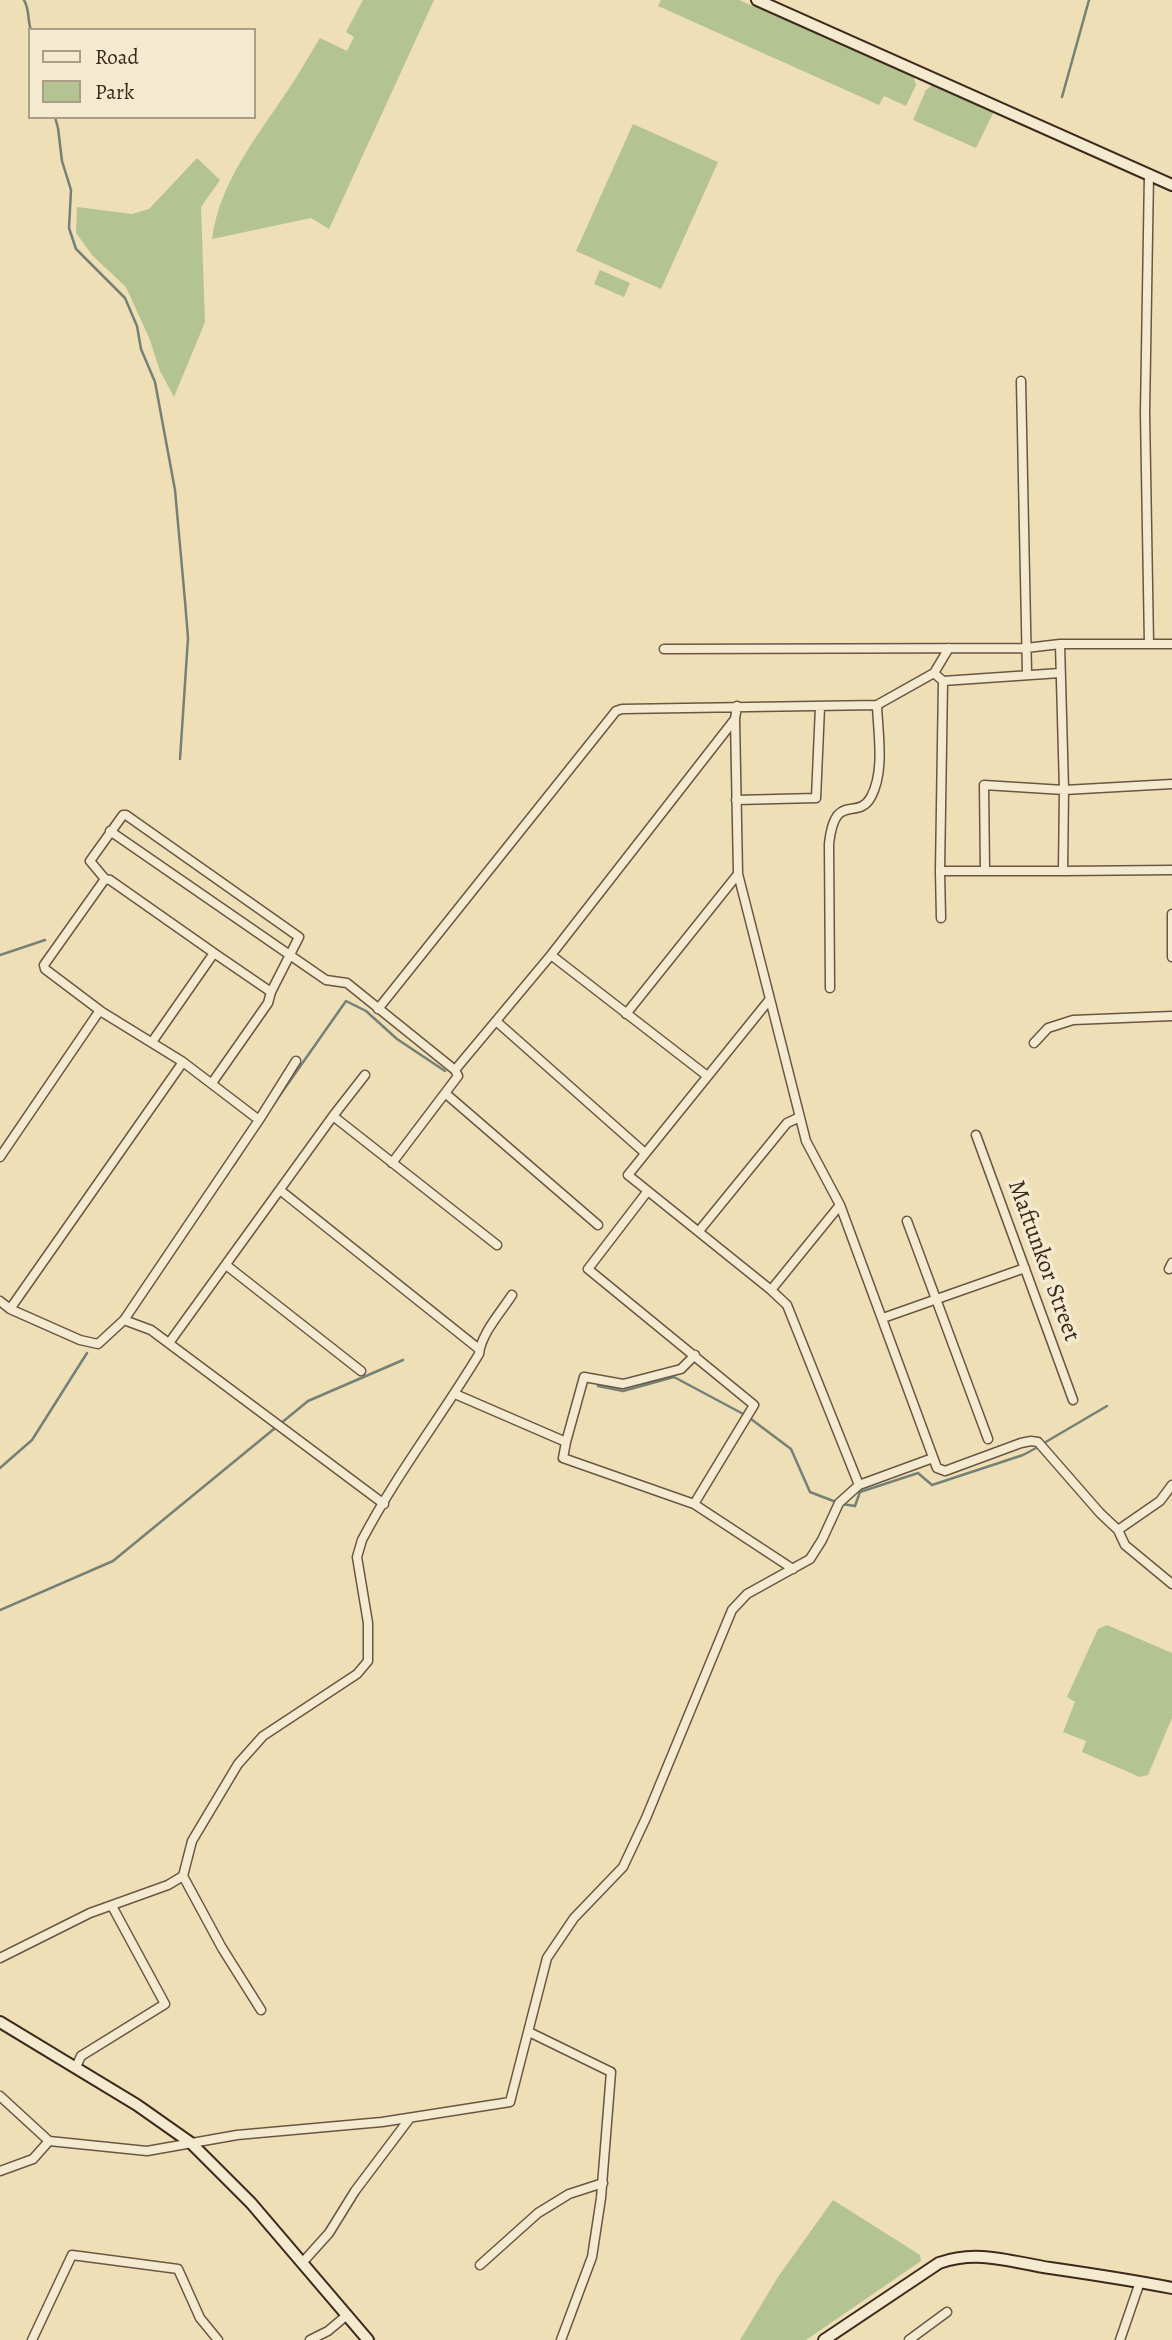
<!DOCTYPE html>
<html>
<head>
<meta charset="utf-8">
<style>
	body { margin:0 }
	#map { position:relative; width:1172px; height:2340px; overflow:hidden; background:#eedfb6; font-family:Alegreya,serif }
	canvas { display:block }
	.legend { position:absolute; left:28px; top:28px; width:228px; height:91px; box-sizing:border-box; background:#f4ead0; border:2px solid #ab9d88; margin:0; padding:9px 12px; list-style:none; font-size:21px; color:#3e291d }
	.legend li { display:flex; align-items:center; gap:14px; height:35px }
	.legend b { width:35px; border:2px solid #ab9d88 }
</style>
</head>
<body>
<div id="map">
<canvas width="1172" height="2340"></canvas>
<ul class="legend">
<li><b style="height:9px;background:#f4ead0"></b>Road</li>
<li><b style="height:19px;background:#b3c392"></b>Park</li>
</ul>
</div>
<script>
const g = document.querySelector('canvas').getContext('2d');
g.lineJoin = 'round';
function fillPath(path, color) { g.fillStyle = color; g.fill(path, 'evenodd'); }
function trace(path, color, width, dash) { g.strokeStyle = color; g.lineWidth = width; g.lineCap = dash ? 'butt' : 'round'; g.setLineDash(dash || []); g.stroke(path); }
function write(font, color, halo, rows, align = 'center') {
  g.font = font + ' Alegreya,serif'; g.lineWidth = 7; g.setLineDash([]); g.textBaseline = 'middle'; g.strokeStyle = halo; g.fillStyle = color; for (const [text, x, y, turn = 0] of rows) {
    g.save(); g.translate(x, y); g.rotate((+turn || 0) * Math.PI / 180); g.textAlign = isNaN(turn) ? turn : align; if (halo) g.strokeText(text, 0, 0); g.fillText(text, 0, 0); g.restore();
  }
}
const green = new Path2D(`
	M363,0H434L329,229L311,218L212,239C220,181 257,137 288,90C300,73 309,55 320,38L347,51L354,37L346,32Z
	M661,0H739L913,75L916,85L906,106L884,96L879,105L658,6Z
	M932,85L994,111L976,148L913,120L926,90Z
	M633,124L718,162L661,289L576,251Z
	M197,158L220,180L201,207L205,322L174,397L160,371L150,340L126,287L93,256L76,233L77,207L132,214L149,209Z
	M600,270L630,283L624,297L594,284Z
	M1107,1625L1172,1653V1718L1148,1775L1140,1777L1082,1752L1086,1741L1063,1732L1075,1702L1067,1697L1098,1629Z
	M833,2200L920,2255L921,2261L806,2340H740L778,2277Z`);
const stream = new Path2D(`
	M24,0C30,10 27,19 31,30
	M1062,97L1089,0
	M55,117L58,128L62,161L71,190L69,228L76,249L125,298L137,326L141,349L155,382L175,490L185,601L188,638L180,759
	M0,955L45,940
	M273,1105L346,1001L366,1011L397,1039L445,1071
	M233,1166L241,1154
	M598,1386L623,1391L674,1377L747,1416L791,1449L810,1492L836,1502
	M1044,1443L1107,1406
	M0,1468L32,1440L87,1353
	M842,1504L855,1506L860,1492L918,1473L932,1485L1023,1455L1038,1447
	M0,1610L113,1561L308,1401L403,1360`);
const street = new Path2D(`
	M1149,174L1145,413L1149,644
	M1021,381L1027,674
	M664,649L1026,648L1060,644H1172
	M934,673L943,681L940,871L941,918
	M943,681L1060,673
	M735,719L738,874L770,999L628,1175L771,1290L840,1205L806,1141L770,999
	M736,800L816,798L820,707
	M110,831L326,980L347,983L455,1070
	M940,871H1063L1064,790L1060,644
	M985,871L984,785L1064,790L1172,784
	M1063,871L1172,870
	M105,879L90,861L123,815H126L299,937L271,992L268,1003L212,1083
	M1172,914V957
	M214,953L110,880L105,879L44,965L45,969L102,1012L183,1062L259,1120
	M551,955L706,1075
	M830,988L829,844C835,790 857,822 871,797C885,771 878,734 877,705
	M378,1009L616,711L622,709L877,705L934,673L949,648
	M626,1014L738,874
	M496,1021L645,1153
	M152,1042L214,953L271,992
	M1034,1043L1048,1028L1073,1020L1172,1016
	M445,1093L598,1225
	M333,1116L497,1245
	M976,1135L1073,1400
	M0,1157L98,1013L102,1012
	M392,1163L458,1076L455,1070L551,955L735,719L737,706
	M280,1190L479,1349
	M840,1205L937,1468L945,1471L1021,1443L1031,1441L1038,1442L1100,1513L1118,1530L1125,1545L1172,1584
	M907,1221L988,1439
	M699,1231L787,1123L800,1117
	M226,1265L361,1371
	M1169,1269L1172,1263
	M771,1290L787,1305L859,1485
	M0,1301L10,1309L80,1340L98,1344L124,1320L151,1330L384,1504
	M10,1309L183,1062
	M883,1318L1025,1268
	M124,1320L259,1120L296,1061
	M169,1343L333,1116L365,1075
	M455,1394L566,1442L584,1377L623,1384L681,1369L695,1355
	M566,1442L563,1458L694,1504L754,1405L588,1269L647,1192
	M694,1504L793,1569
	M1118,1530L1160,1501L1172,1485
	M183,1876L222,1948L261,2010
	M0,1958L90,1913L168,1885L183,1876L192,1841L238,1764L263,1736L357,1674L368,1661V1623L357,1557L362,1540C396,1475 441,1417 479,1354C481,1334 501,1312 512,1295
	M529,2032L611,2072L601,2198L592,2257L561,2340
	M76,2067L81,2056L165,2004L112,1906
	M0,2096L49,2141
	M0,2171L33,2159L49,2141L147,2151L237,2135L382,2122L510,2102L547,1958L574,1918L623,1867L646,1818L732,1610L747,1594L810,1559L822,1540L839,1503L859,1485L933,1458
	M302,2263L329,2233L355,2191L410,2118
	M480,2265L538,2213L569,2194L603,2183
	M32,2340L72,2255L178,2269L200,2318L218,2340
	M310,2340L328,2331L347,2315
	M909,2340L947,2312
	M1120,2340L1140,2282`);
const secondary = new Path2D(`
	M757,0L1172,185
	M0,2022L137,2105L191,2143L251,2203L368,2340
	M824,2340L939,2263C978,2249 1011,2262 1050,2268C1091,2274 1131,2280 1172,2288`);
const streetNames = [
	["Maftunkor Street",1043,1261,70]
];
fillPath(green, '#b3c392');
trace(stream, '#758176', 2.5);
trace(street, '#6a5643', 11);
trace(secondary, '#3e291d', 14);
trace(street, '#f4ead0', 8);
trace(secondary, '#f4ead0', 10);
write('24px', '#3e291d', '#f4ead0', streetNames);
</script>
</body>
</html>
